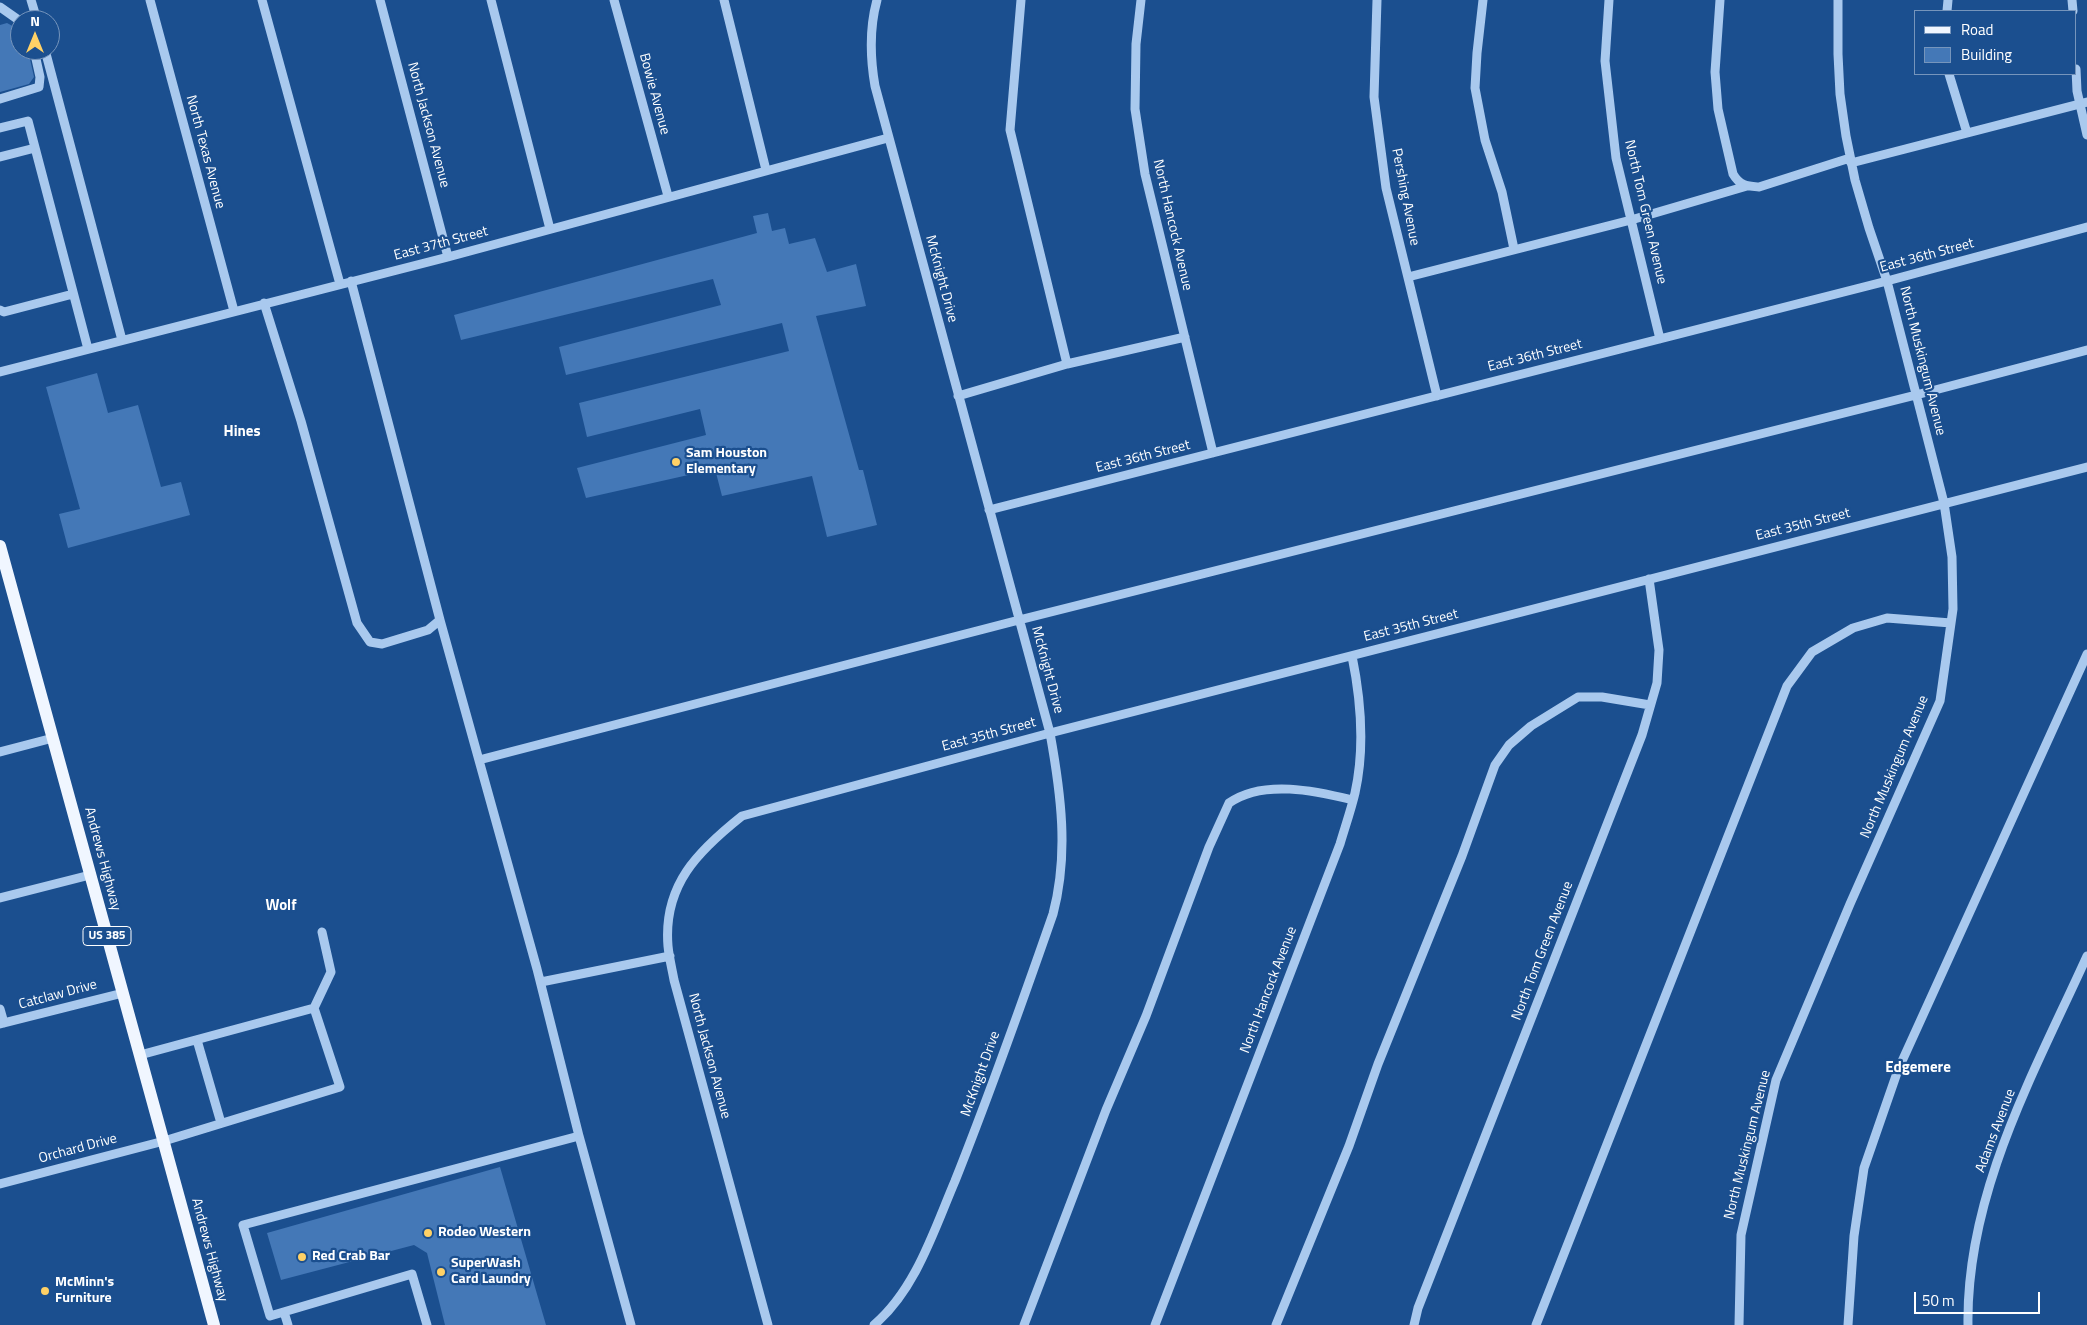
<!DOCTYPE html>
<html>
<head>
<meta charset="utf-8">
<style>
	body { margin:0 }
	#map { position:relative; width:2087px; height:1325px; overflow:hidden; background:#1b4f8f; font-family:"Titillium Web",sans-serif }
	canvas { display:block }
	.legend { position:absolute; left:1914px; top:10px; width:162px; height:65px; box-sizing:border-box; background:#1b4f8f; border:1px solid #7695bc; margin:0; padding:6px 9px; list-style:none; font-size:15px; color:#fff }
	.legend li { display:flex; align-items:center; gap:10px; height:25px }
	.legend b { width:25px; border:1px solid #7695bc }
	.north { position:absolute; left:10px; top:10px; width:50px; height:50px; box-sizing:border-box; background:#1b4f8f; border:1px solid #7695bc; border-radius:50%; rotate:0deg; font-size:14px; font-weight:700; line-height:20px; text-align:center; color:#fff }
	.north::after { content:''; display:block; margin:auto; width:18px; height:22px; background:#ffd166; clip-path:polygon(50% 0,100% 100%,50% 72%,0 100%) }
	.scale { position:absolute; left:1914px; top:1292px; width:126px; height:22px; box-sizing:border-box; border:2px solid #fff; border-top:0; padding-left:6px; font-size:15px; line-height:18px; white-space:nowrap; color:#fff; -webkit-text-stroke:4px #1b4f8f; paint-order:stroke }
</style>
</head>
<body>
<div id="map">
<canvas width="2087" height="1325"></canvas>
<ul class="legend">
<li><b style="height:6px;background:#f0f6ff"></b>Road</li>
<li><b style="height:14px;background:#4478b7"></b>Building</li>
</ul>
<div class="north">N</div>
<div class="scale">50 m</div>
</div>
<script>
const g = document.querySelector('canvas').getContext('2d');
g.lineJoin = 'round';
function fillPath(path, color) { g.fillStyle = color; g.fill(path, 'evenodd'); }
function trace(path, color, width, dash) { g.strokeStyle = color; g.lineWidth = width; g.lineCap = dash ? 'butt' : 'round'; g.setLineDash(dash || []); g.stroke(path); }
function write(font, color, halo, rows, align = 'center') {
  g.font = font + ' "Titillium Web",sans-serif'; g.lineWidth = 4.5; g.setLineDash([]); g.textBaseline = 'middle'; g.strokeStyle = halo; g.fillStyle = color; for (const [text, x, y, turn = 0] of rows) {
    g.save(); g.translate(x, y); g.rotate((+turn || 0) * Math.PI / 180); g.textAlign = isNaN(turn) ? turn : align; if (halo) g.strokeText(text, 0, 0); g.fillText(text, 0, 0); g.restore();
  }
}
const building = new Path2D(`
	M7,23L20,30V50H28L34,77L29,84L0,92V25Z
	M768,213L772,231L785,228L789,244L815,238L827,272L856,264L866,306L816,316L859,470H863L877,525L827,537L812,476L722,496L715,469L586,498L577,468L706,435L700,409L587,437L579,403L789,351L782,323L566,375L559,347L721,305L713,279L461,340L454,315L757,233L753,216Z
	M97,373L108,413L138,405L161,487L181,482L190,515L68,548L59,514L80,509L46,387Z
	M500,1167L546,1325H445L427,1253L414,1245L281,1280L267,1233Z`);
const minor = new Path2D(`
	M31,0L37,20
	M150,0L234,311
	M262,0L340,284
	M380,0L448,257
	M491,0L550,229
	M614,0L668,196
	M724,0L766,170
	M1021,0L1010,130L1067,364
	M1141,0L1136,44L1135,109L1145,174L1213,453
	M1377,0L1374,97L1386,188L1437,396
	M1483,0L1477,53L1475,88L1485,140L1502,192L1514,249
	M1609,0L1605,61L1616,158L1660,339
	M1720,0L1715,72L1718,109L1733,174C1740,186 1747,186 1759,187L1850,158
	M2072,0L2073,11
	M0,7L20,21
	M1947,11L1948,0
	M45,50L122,340
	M2076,69L2077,91L2087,135
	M1949,74L1967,133
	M0,99L39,87L40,77L34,50
	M0,128L28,121L88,349
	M0,157L35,148
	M1851,163L2087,102
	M1408,277L1631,220L1747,186
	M264,303L301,421L357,623L370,642L382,644L428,630L440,620L351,281
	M0,310L4,312L73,294
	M0,372L448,257L888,138
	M958,396L1067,364L1185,337
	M989,510L1887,281L2087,227
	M440,620L537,969L579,1136
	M0,752L53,738
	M479,760L1019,620L1916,395L2087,350
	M0,898L90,875
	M541,982L670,956
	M314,1008L331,972L322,932
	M0,1009L4,1023
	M0,1024L123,993
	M197,1040L221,1123
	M0,1184L164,1141L340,1087L314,1008L140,1055
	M284,1312L288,1325
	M427,1325L412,1274L270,1316L243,1225L579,1136L631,1325
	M768,1325L674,980C672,969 669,957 668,946C663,885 698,851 742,816L1050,733L2087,467
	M874,1325C916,1289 934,1230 955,1181C990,1093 1022,1003 1053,914C1069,854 1061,794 1050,733L875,86C870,57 869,29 877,0
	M1024,1325L1106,1110L1146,1016L1209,847L1229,803C1263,779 1316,791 1353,800
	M1155,1325L1340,844C1345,827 1351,810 1355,793C1365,748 1361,700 1352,656
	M1276,1325L1349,1146L1378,1064L1462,856L1495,765L1509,745L1531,726L1578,697H1602L1650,705
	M1414,1325L1418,1308L1642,735L1657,683L1659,650L1649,579
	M1536,1325L1787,686L1812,652L1853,628L1887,618L1951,623
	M1739,1325L1741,1235L1776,1080L1850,904L1940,701L1953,609L1952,557L1944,503L1887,281L1869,228L1855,180L1846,136L1840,94L1838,54V0
	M1848,1325L1854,1236L1864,1168L1898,1070L2087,654
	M1968,1325C1966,1193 2034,1073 2087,956`);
const major = new Path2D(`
	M0,546L214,1325`);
const markers = [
	[676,462,5,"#ffd166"],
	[428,1233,5,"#ffd166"],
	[302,1257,5,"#ffd166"],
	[441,1272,5,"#ffd166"],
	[45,1291,5,"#ffd166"]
];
const shields = [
	[107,936,48]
];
const shieldNames = [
	["US 385",107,936]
];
const streetNames = [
	["Bowie Avenue",654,94,75],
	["North Jackson Avenue",428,125,75],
	["North Texas Avenue",205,152,75],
	["Pershing Avenue",1405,197,79],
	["North Tom Green Avenue",1645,212,77],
	["North Hancock Avenue",1172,225,77],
	["East 37th Street",441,244,-15],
	["East 36th Street",1927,256,-15],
	["McKnight Drive",941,279,75],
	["East 36th Street",1535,356,-14],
	["North Muskingum Avenue",1922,361,76],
	["East 36th Street",1143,457,-14],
	["East 35th Street",1803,525,-14],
	["East 35th Street",1411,626,-14],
	["McKnight Drive",1047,670,75],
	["East 35th Street",989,735,-15],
	["North Muskingum Avenue",1895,767,-67],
	["Andrews Highway",102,859,75],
	["North Tom Green Avenue",1543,951,-69],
	["North Hancock Avenue",1269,990,-69],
	["Catclaw Drive",58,995,-15],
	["North Jackson Avenue",709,1056,75],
	["McKnight Drive",981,1074,-70],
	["Adams Avenue",1996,1131,-69],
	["North Muskingum Avenue",1748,1145,-76],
	["Orchard Drive",78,1149,-15],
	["Andrews Highway",209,1250,75]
];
const poiNames = [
	["Sam Houston",686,454],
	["Elementary",686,470],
	["Rodeo Western",438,1233],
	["Red Crab Bar",312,1257],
	["SuperWash",451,1264],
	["Card Laundry",451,1280],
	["McMinn's",55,1283],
	["Furniture",55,1299]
];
const neighbourhoodNames = [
	["Hines",242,432],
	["Wolf",281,906],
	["Edgemere",1918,1068]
];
fillPath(building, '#4478b7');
trace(minor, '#a9c9ee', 9);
trace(major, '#f0f6ff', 12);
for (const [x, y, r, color] of markers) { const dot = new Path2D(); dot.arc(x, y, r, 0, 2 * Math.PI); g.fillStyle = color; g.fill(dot); trace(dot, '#1b4f8f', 2); }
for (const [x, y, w] of shields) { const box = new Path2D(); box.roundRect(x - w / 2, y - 9.5, w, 19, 4); g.fillStyle = '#1b4f8f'; g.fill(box); trace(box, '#fff', 1); }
write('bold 12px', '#fff', null, shieldNames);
write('14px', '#fff', '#1b4f8f', streetNames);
write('bold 14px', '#fff', '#1b4f8f', poiNames, 'left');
write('bold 15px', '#fff', '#1b4f8f', neighbourhoodNames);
</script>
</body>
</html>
